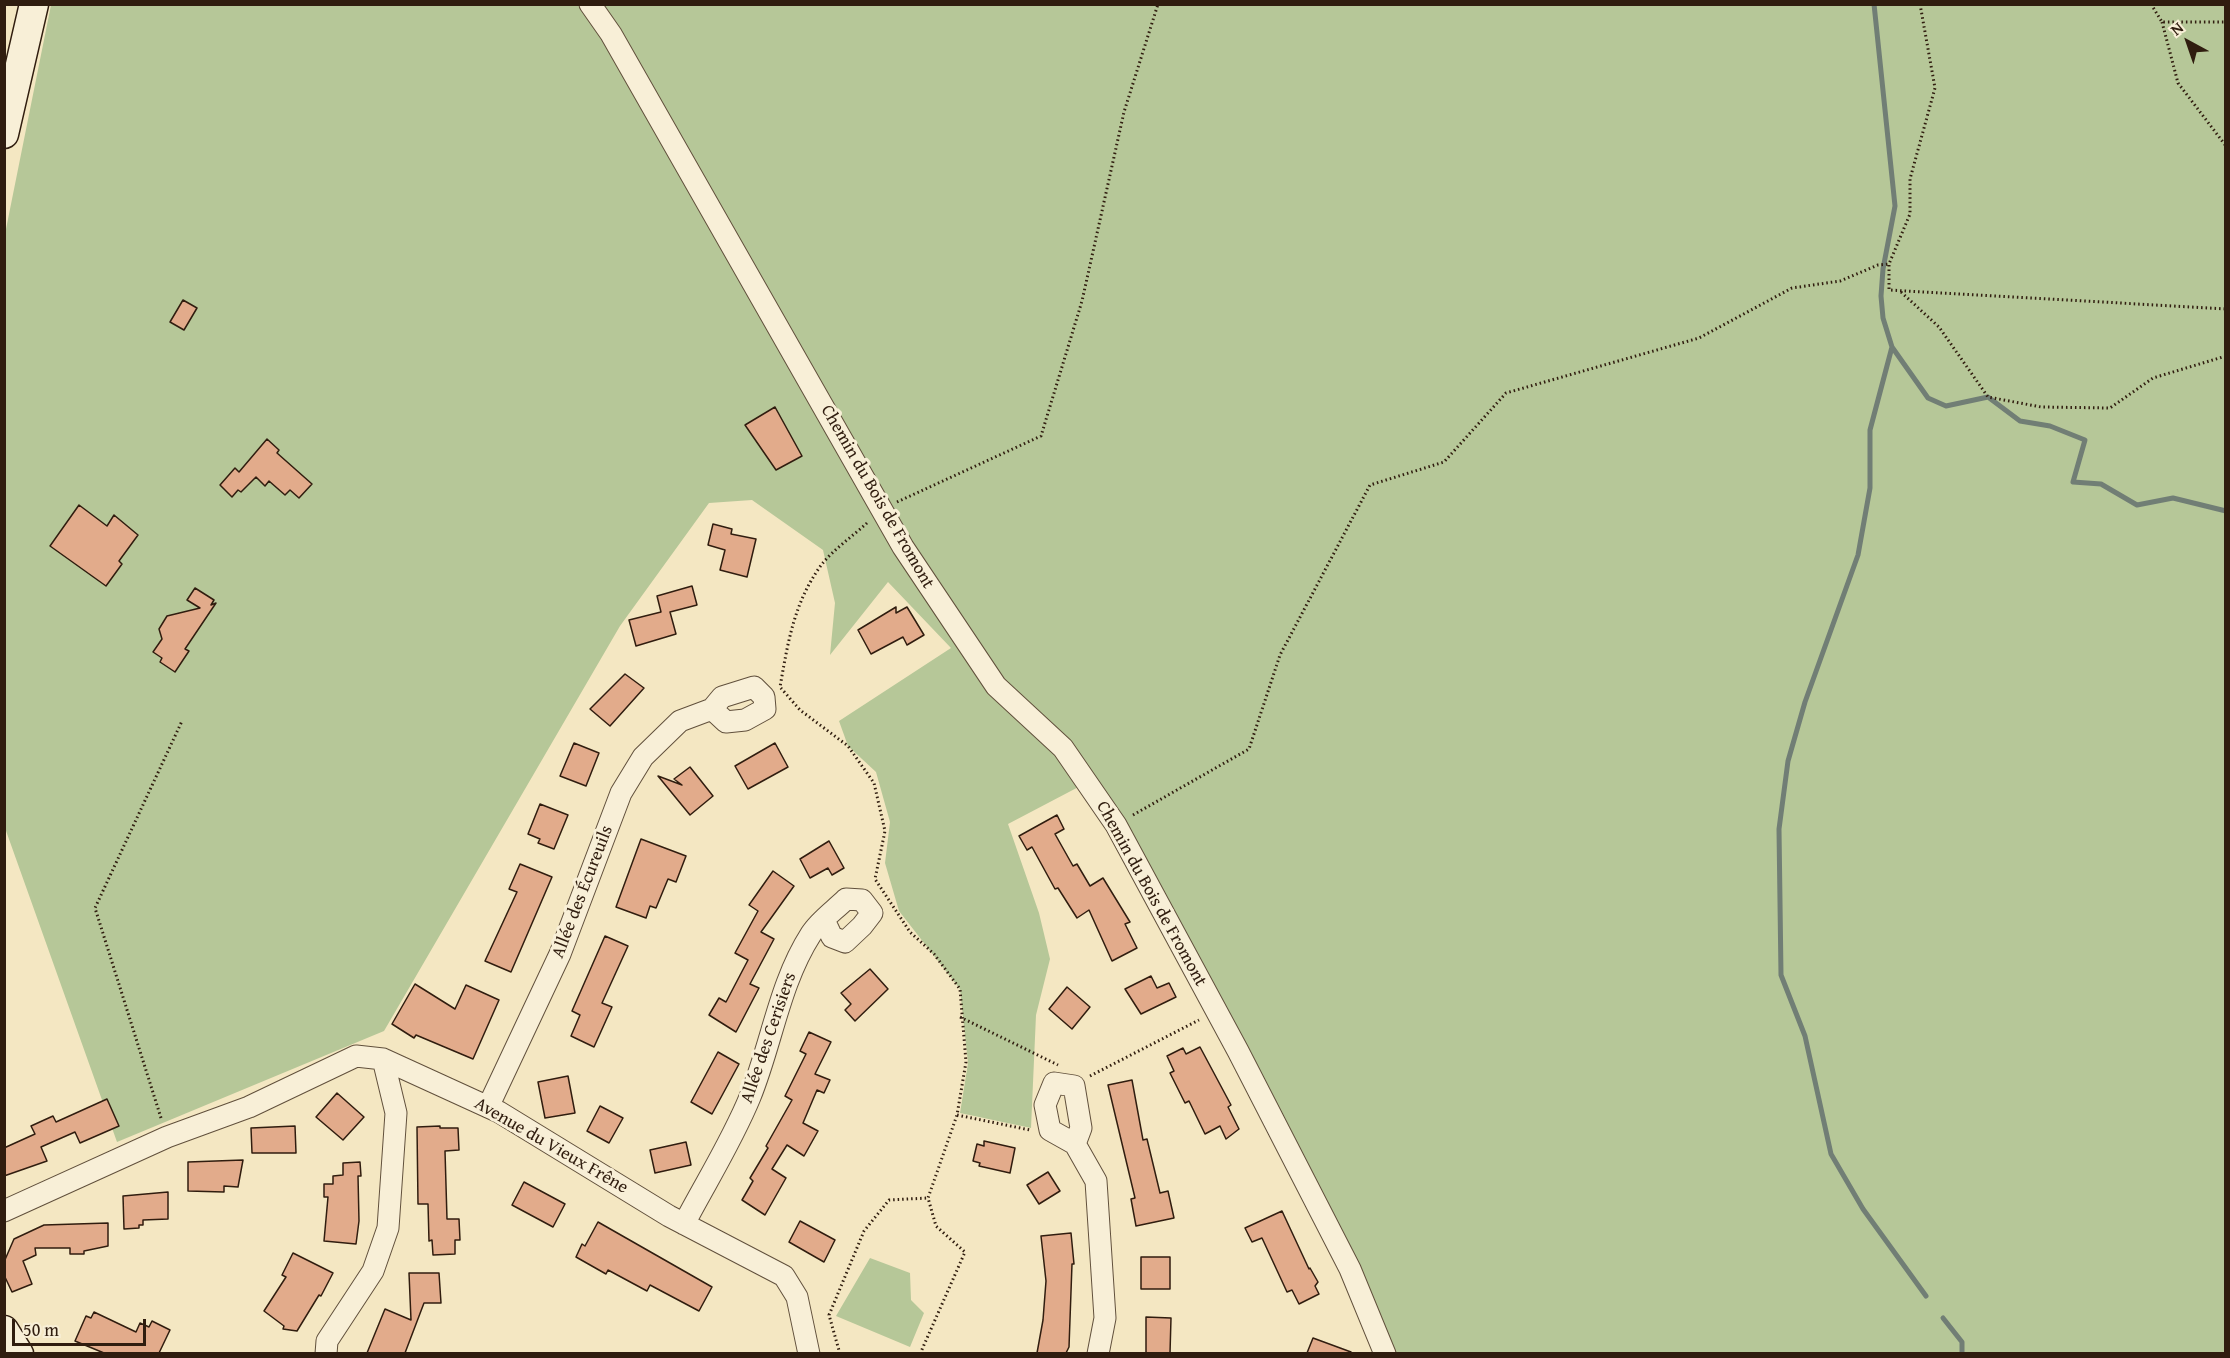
<!DOCTYPE html>
<html>
<head>
<meta charset="utf-8">
<style>
	body { margin:0 }
	#map { position:relative; width:2230px; height:1358px; overflow:hidden; background:#f4e7c2; font-family:"Gentium Book Plus",serif }
	canvas { display:block }
	.frame { position:absolute; inset:0; border:6px solid #301d0f; pointer-events:none }
	.north { position:absolute; left:2158px; top:12px; width:60px; height:60px; -webkit-text-stroke:4px #f8efd7; paint-order:stroke; rotate:320deg; font-size:16px; font-weight:700; line-height:24px; text-align:center; color:#301d0f }
	.north::after { content:''; display:block; margin:auto; width:21px; height:27px; background:#301d0f; clip-path:polygon(50% 0,100% 100%,50% 72%,0 100%) }
	.scale { position:absolute; left:12px; top:1319px; width:134px; height:27px; box-sizing:border-box; border:3px solid #301d0f; border-top:0; padding-left:8px; font-size:18px; line-height:21px; white-space:nowrap; color:#301d0f; -webkit-text-stroke:4px #f8efd7; paint-order:stroke }
</style>
</head>
<body>
<div id="map">
<canvas width="2230" height="1358"></canvas>
<div class="frame"></div>
<div class="north">N</div>
<div class="scale">50 m</div>
</div>
<script>
const g = document.querySelector('canvas').getContext('2d');
g.lineJoin = 'round';
function fillPath(path, color) { g.fillStyle = color; g.fill(path, 'evenodd'); }
function trace(path, color, width, dash) { g.strokeStyle = color; g.lineWidth = width; g.lineCap = dash ? 'butt' : 'round'; g.setLineDash(dash || []); g.stroke(path); }
function write(font, color, halo, rows, align = 'center') {
  g.font = font + ' "Gentium Book Plus",serif'; g.lineWidth = 6; g.setLineDash([]); g.textBaseline = 'middle'; g.strokeStyle = halo; g.fillStyle = color; for (const [text, x, y, turn = 0] of rows) {
    g.save(); g.translate(x, y); g.rotate((+turn || 0) * Math.PI / 180); g.textAlign = isNaN(turn) ? turn : align; if (halo) g.strokeText(text, 0, 0); g.fillText(text, 0, 0); g.restore();
  }
}
const green = new Path2D(`
	M51,5H2225V1353H1396L1306,1171L1088,782L1008,824L1039,913L1050,959L1036,1015L1031,1128L960,1113L968,1063L960,989L899,911L885,863L890,822L876,772L848,746L839,721L951,648L888,582L830,655L835,603L823,550L752,500L709,503L620,626L384,1031L117,1142L5,828V234Z
	M870,1258L910,1273L911,1300L924,1313L910,1347L836,1316Z`);
const stream = new Path2D(`
	M1874,4L1895,206L1883,269L1881,296L1883,318L1892,347L1870,430V488L1858,555L1805,702L1788,761L1779,829L1781,975L1805,1036L1831,1154L1863,1209L1926,1296
	M1892,347L1928,398L1946,406L1988,397L2020,421L2050,426L2085,440L2073,482L2101,484L2137,505L2173,498L2226,511
	M1943,1318L1962,1342V1354`);
const building = new Path2D(`
	M183,300L197,308L184,330L170,322Z
	M775,407L802,456L776,470L745,425Z
	M267,439L279,450L277,453L312,484L299,498L290,490L285,495L269,481L265,486L256,477L241,492L238,490L232,497L220,485L235,468L239,472Z
	M79,505L107,526L114,515L138,535L119,561L122,564L106,586L50,546Z
	M713,524L732,529L731,534L756,539L747,577L720,570L725,550L708,545Z
	M692,586L697,605L670,612L676,634L636,646L629,620L661,612L657,596Z
	M195,588L214,600L211,605L216,603L185,649L189,651L175,672L160,662L162,658L153,652L162,639L159,629L167,616L200,608L187,600Z
	M896,607V613L907,607L924,635L907,645L903,637L871,654L858,630Z
	M625,674L644,688L610,726L590,709Z
	M574,743L599,753L586,786L560,776Z
	M775,743L788,767L748,789L735,766Z
	M690,767L713,796L690,815L658,776L682,785L674,779Z
	M540,804L568,815L554,849L538,843L540,839L528,834Z
	M1057,815L1064,829L1055,834L1073,866L1077,864L1090,886L1103,878L1130,922L1125,924L1137,948L1112,961L1089,910L1077,918L1058,888L1055,889L1032,847L1027,850L1019,836Z
	M641,839L686,856L676,882L668,879L656,908L650,906L646,918L616,907Z
	M829,841L844,868L832,875L828,868L810,878L800,859Z
	M520,864L552,877L511,972L485,961L517,892L509,889Z
	M773,871L794,886L761,932L774,939L750,984L759,988L736,1032L709,1015L719,998L726,1002L748,960L735,953L758,911L749,905Z
	M605,936L628,946L602,1003L612,1007L594,1047L571,1036L580,1015L572,1011Z
	M870,969L888,989L855,1021L845,1010L851,1004L841,993Z
	M1151,976L1157,988L1169,983L1176,997L1141,1014L1125,989Z
	M415,984L455,1009L466,985L499,1000L473,1059L416,1035L414,1038L392,1024Z
	M1067,987L1090,1007L1072,1029L1049,1009Z
	M809,1032L831,1042L815,1074L830,1080L824,1093L817,1090L803,1123L818,1131L804,1156L787,1145L772,1169L786,1178L765,1215L742,1200L753,1181L750,1178L768,1148L766,1146L792,1100L785,1096L806,1054L800,1051Z
	M1200,1047L1231,1105L1228,1107L1239,1129L1226,1139L1220,1126L1205,1134L1189,1101L1185,1103L1170,1073L1174,1071L1167,1056L1183,1048L1186,1054Z
	M718,1052L739,1064L712,1114L691,1102Z
	M568,1076L575,1113L545,1118L538,1082Z
	M1132,1080L1143,1140L1147,1139L1160,1193L1168,1191L1174,1218L1136,1226L1131,1199L1135,1198L1108,1085Z
	M337,1093L364,1117L343,1140L316,1117Z
	M107,1099L119,1126L80,1143L75,1132L41,1147L47,1161L4,1176V1148L35,1134L31,1126L53,1116L56,1122Z
	M600,1106L623,1118L609,1143L587,1131Z
	M295,1126L296,1153H252L251,1128Z
	M440,1126V1128H458L459,1150L445,1151L447,1219H459L460,1240H455V1254L433,1255L432,1240L429,1241L428,1204H418L417,1127Z
	M984,1141L1015,1148L1010,1173L979,1166L980,1163L973,1161L977,1144L984,1146Z
	M686,1142L691,1165L655,1173L650,1150Z
	M243,1160L238,1187L224,1186V1192L188,1191V1162Z
	M360,1162L361,1176H358L359,1221L356,1244L324,1241L328,1197H324V1184H333V1176L343,1175V1163Z
	M1048,1172L1060,1191L1039,1204L1027,1185Z
	M524,1182L565,1204L553,1227L512,1205Z
	M168,1192V1219L143,1220V1225H139V1228L124,1229L123,1196Z
	M1282,1211L1309,1269L1310,1268L1318,1282L1315,1286L1319,1294L1299,1304L1292,1290L1287,1292L1262,1238L1252,1242L1245,1228Z
	M800,1221L835,1240L824,1262L789,1242Z
	M598,1222L712,1287L699,1311L650,1285L647,1291L608,1270L606,1274L576,1257L582,1244L585,1246Z
	M108,1223V1246L84,1251V1254H70V1248H35L36,1255L23,1261L32,1284L12,1292L4,1275V1262L14,1239L44,1225Z
	M1071,1233L1074,1264H1072L1069,1347L1066,1353H1037L1043,1320L1046,1281L1041,1236Z
	M293,1253L333,1273L321,1296L319,1295L297,1331L283,1329L284,1326L264,1311L286,1277L282,1275Z
	M1141,1257H1170V1289H1141Z
	M409,1273H439L441,1303H424L405,1353H367L385,1309L411,1320Z
	M94,1312L136,1332L140,1323L149,1327L152,1321L170,1330L159,1353H104L75,1341L86,1316L91,1318Z
	M1146,1317L1171,1318L1170,1353H1146Z
	M1313,1338L1351,1352V1353H1307Z`);
const path = new Path2D(`
	M1920,4L1935,88L1910,179V214L1889,264V290L2226,309
	M2151,4L2162,22H2226
	M2162,22L2178,83L2226,146
	M1901,292L1939,327L1988,397L2041,407L2110,408L2153,378L2226,356
	M897,502L1041,436L1082,301L1124,112L1158,4
	M867,523C853,536 834,549 822,564C794,602 788,642 780,687L800,710L848,746L874,783L885,831L875,879L910,932L934,954L960,989L966,1062L957,1115L1030,1130
	M1133,815L1249,749L1280,655L1370,485L1444,462L1506,393L1699,338L1792,288L1840,281L1878,265L1889,264
	M960,1017L1058,1065
	M1090,1076L1199,1020
	M161,1118L95,908L182,721
	M840,1354L829,1315L864,1231L889,1200L928,1198
	M920,1354L965,1252L936,1226L928,1198L957,1115`);
const street = new Path2D(`
	M590,4L611,34L903,547L996,686L1063,748L1116,825L1238,1051L1350,1269L1385,1354
	M1054,1083L1074,1086L1081,1128L1075,1144L1050,1130L1045,1105Z
	M488,1107L560,954L621,793L643,757L680,721L712,709L722,697L754,687L764,697L765,709L745,720L726,722L712,709
	M1075,1144L1096,1181L1105,1318L1098,1354
	M4,1211L167,1137L249,1107L356,1056L383,1059L499,1112L669,1216L784,1276L797,1297L809,1354
	M684,1224C706,1182 732,1141 750,1097C772,1043 779,984 811,934C819,921 835,910 846,899L862,900L872,913L862,926L845,942L832,937L824,920
	M326,1354L327,1341L373,1271L388,1228L396,1113L383,1059`);
const secondary = new Path2D(`
	M4,134L34,4
	M4,1330L19,1354`);
const streetNames = [
	["Chemin du Bois de Fromont",877,497,60],
	["Allée des Écureuils",583,892,-69],
	["Chemin du Bois de Fromont",1151,894,61],
	["Allée des Cerisiers",769,1038,-71],
	["Avenue du Vieux Frêne",551,1146,30]
];
fillPath(green, '#b6c798');
trace(stream, '#717e75', 5);
fillPath(building, '#e2ab8b');
trace(building, '#301d0f', 1.5);
trace(street, '#61503c', 23);
trace(secondary, '#301d0f', 31);
trace(path, '#301d0f', 3, [1.5, 3]);
trace(street, '#f8efd7', 21);
trace(secondary, '#f8efd7', 28);
write('18px', '#301d0f', '#f8efd7', streetNames);
</script>
</body>
</html>
